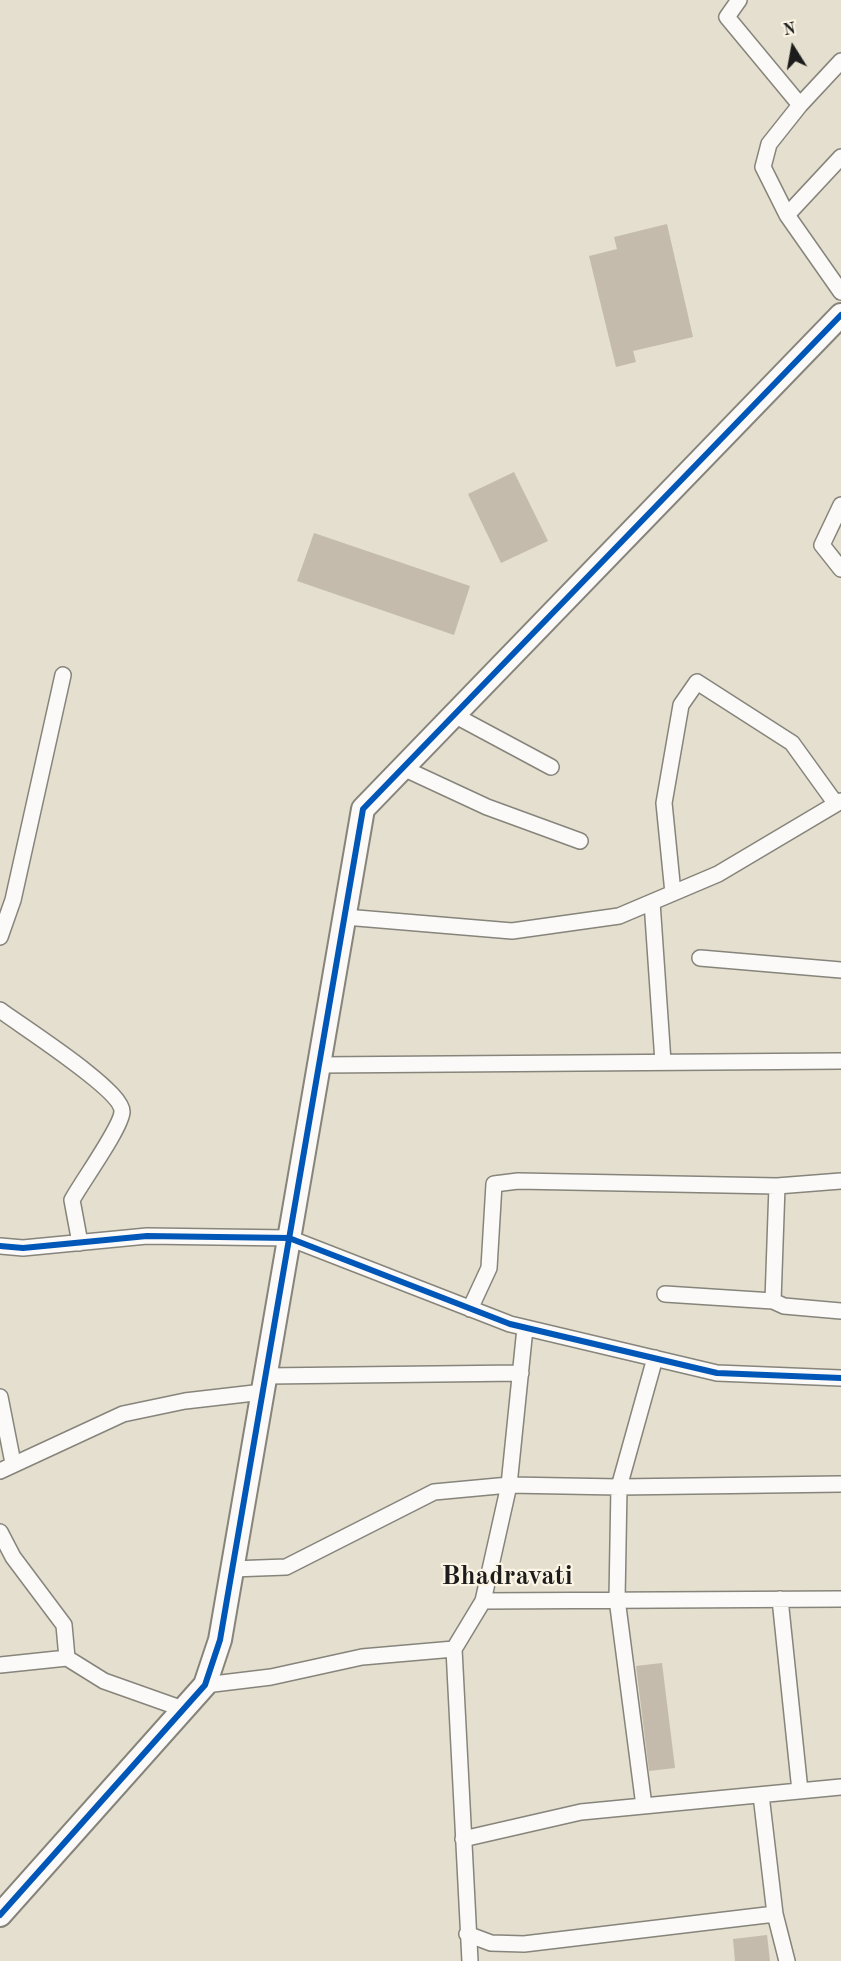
<!DOCTYPE html>
<html>
<head>
<meta charset="utf-8">
<style>
	body { margin:0 }
	#map { position:relative; width:841px; height:1961px; overflow:hidden; background:#e4dfce; font-family:"Old Standard TT",serif }
	canvas { display:block }
	.north { position:absolute; left:763px; top:18px; width:60px; height:60px; -webkit-text-stroke:4px #fcf5e5; paint-order:stroke; rotate:349deg; font-size:16px; font-weight:700; line-height:24px; text-align:center; color:#1c1c1c }
	.north::after { content:''; display:block; margin:auto; width:21px; height:27px; background:#1c1c1c; clip-path:polygon(50% 0,100% 100%,50% 72%,0 100%) }
</style>
</head>
<body>
<div id="map">
<canvas width="841" height="1961"></canvas>
<div class="north">N</div>
</div>
<script>
const g = document.querySelector('canvas').getContext('2d');
g.lineJoin = 'round';
function fillPath(path, color) { g.fillStyle = color; g.fill(path, 'evenodd'); }
function trace(path, color, width, dash) { g.strokeStyle = color; g.lineWidth = width; g.lineCap = dash ? 'butt' : 'round'; g.setLineDash(dash || []); g.stroke(path); }
function write(font, color, halo, rows, align = 'center') {
  g.font = font + ' "Old Standard TT",serif'; g.lineWidth = 4.5; g.setLineDash([]); g.textBaseline = 'middle'; g.strokeStyle = halo; g.fillStyle = color; for (const [text, x, y, turn = 0] of rows) {
    g.save(); g.translate(x, y); g.rotate((+turn || 0) * Math.PI / 180); g.textAlign = isNaN(turn) ? turn : align; if (halo) g.strokeText(text, 0, 0); g.fillText(text, 0, 0); g.restore();
  }
}
const building = new Path2D(`
	M667,224L693,337L633,351L636,362L616,367L589,256L617,249L614,237Z
	M514,472L548,541L501,563L468,494Z
	M314,533L470,586L454,635L297,581Z
	M662,1663L675,1768L649,1771L636,1666Z
	M767,1935L770,1961H735L733,1939Z`);
const street = new Path2D(`
	M739,0L727,17L800,105
	M841,61L800,105L769,144L763,167L787,215L841,292
	M787,215L841,157
	M841,505L822,545L841,569
	M454,715L551,767
	M403,768L487,807L580,841
	M673,893L664,803L681,705L697,682L792,743L836,804
	M652,902L663,1062
	M345,917L512,931L619,916L718,874L841,801
	M0,937L13,900L63,675
	M700,958L841,970
	M0,1010C21,1026 123,1090 122,1112C121,1128 81,1183 72,1200L80,1243
	M319,1065L841,1061
	M0,1246L23,1248L147,1236L289,1238L510,1324L717,1373L841,1378
	M665,1294L773,1301L784,1306L841,1311
	M773,1301L777,1186
	M470,1309L489,1268L494,1184L518,1181L777,1186L841,1181
	M525,1328L509,1485L483,1601L841,1599
	M266,1376L521,1373
	M0,1397L13,1463
	M0,1471L123,1414L185,1401L263,1392
	M0,1532L13,1557L64,1625L67,1658
	M232,1569L286,1567L434,1492L509,1485L619,1487L841,1484
	M780,1599L800,1791
	M0,1665L67,1658L104,1681L183,1709
	M205,1685L271,1677L362,1657L454,1649
	M761,1795L775,1914L787,1961
	M644,1806L617,1599L619,1487L655,1358
	M463,1839L581,1812L841,1787
	M467,1934L491,1943L524,1944L775,1914
	M470,1961L454,1649L483,1601`);
const secondary = new Path2D(`
	M0,1915L205,1685L220,1640L363,809L841,315`);
const cycleway = new Path2D(`
	M0,1246L23,1248L147,1236L289,1238L510,1324L717,1373L841,1378
	M0,1915L205,1685L220,1640L363,809L841,315`);
const districtNames = [
	["Bhadravati",507,1577]
];
fillPath(building, '#c4bbad');
trace(street, '#86847b', 18);
trace(secondary, '#86847b', 26);
trace(street, '#fbfaf8', 15);
trace(secondary, '#fbfaf8', 22);
trace(cycleway, '#0057b8', 6);
write('bold 27px', '#1c1c1c', '#fcf5e5', districtNames);
</script>
</body>
</html>
